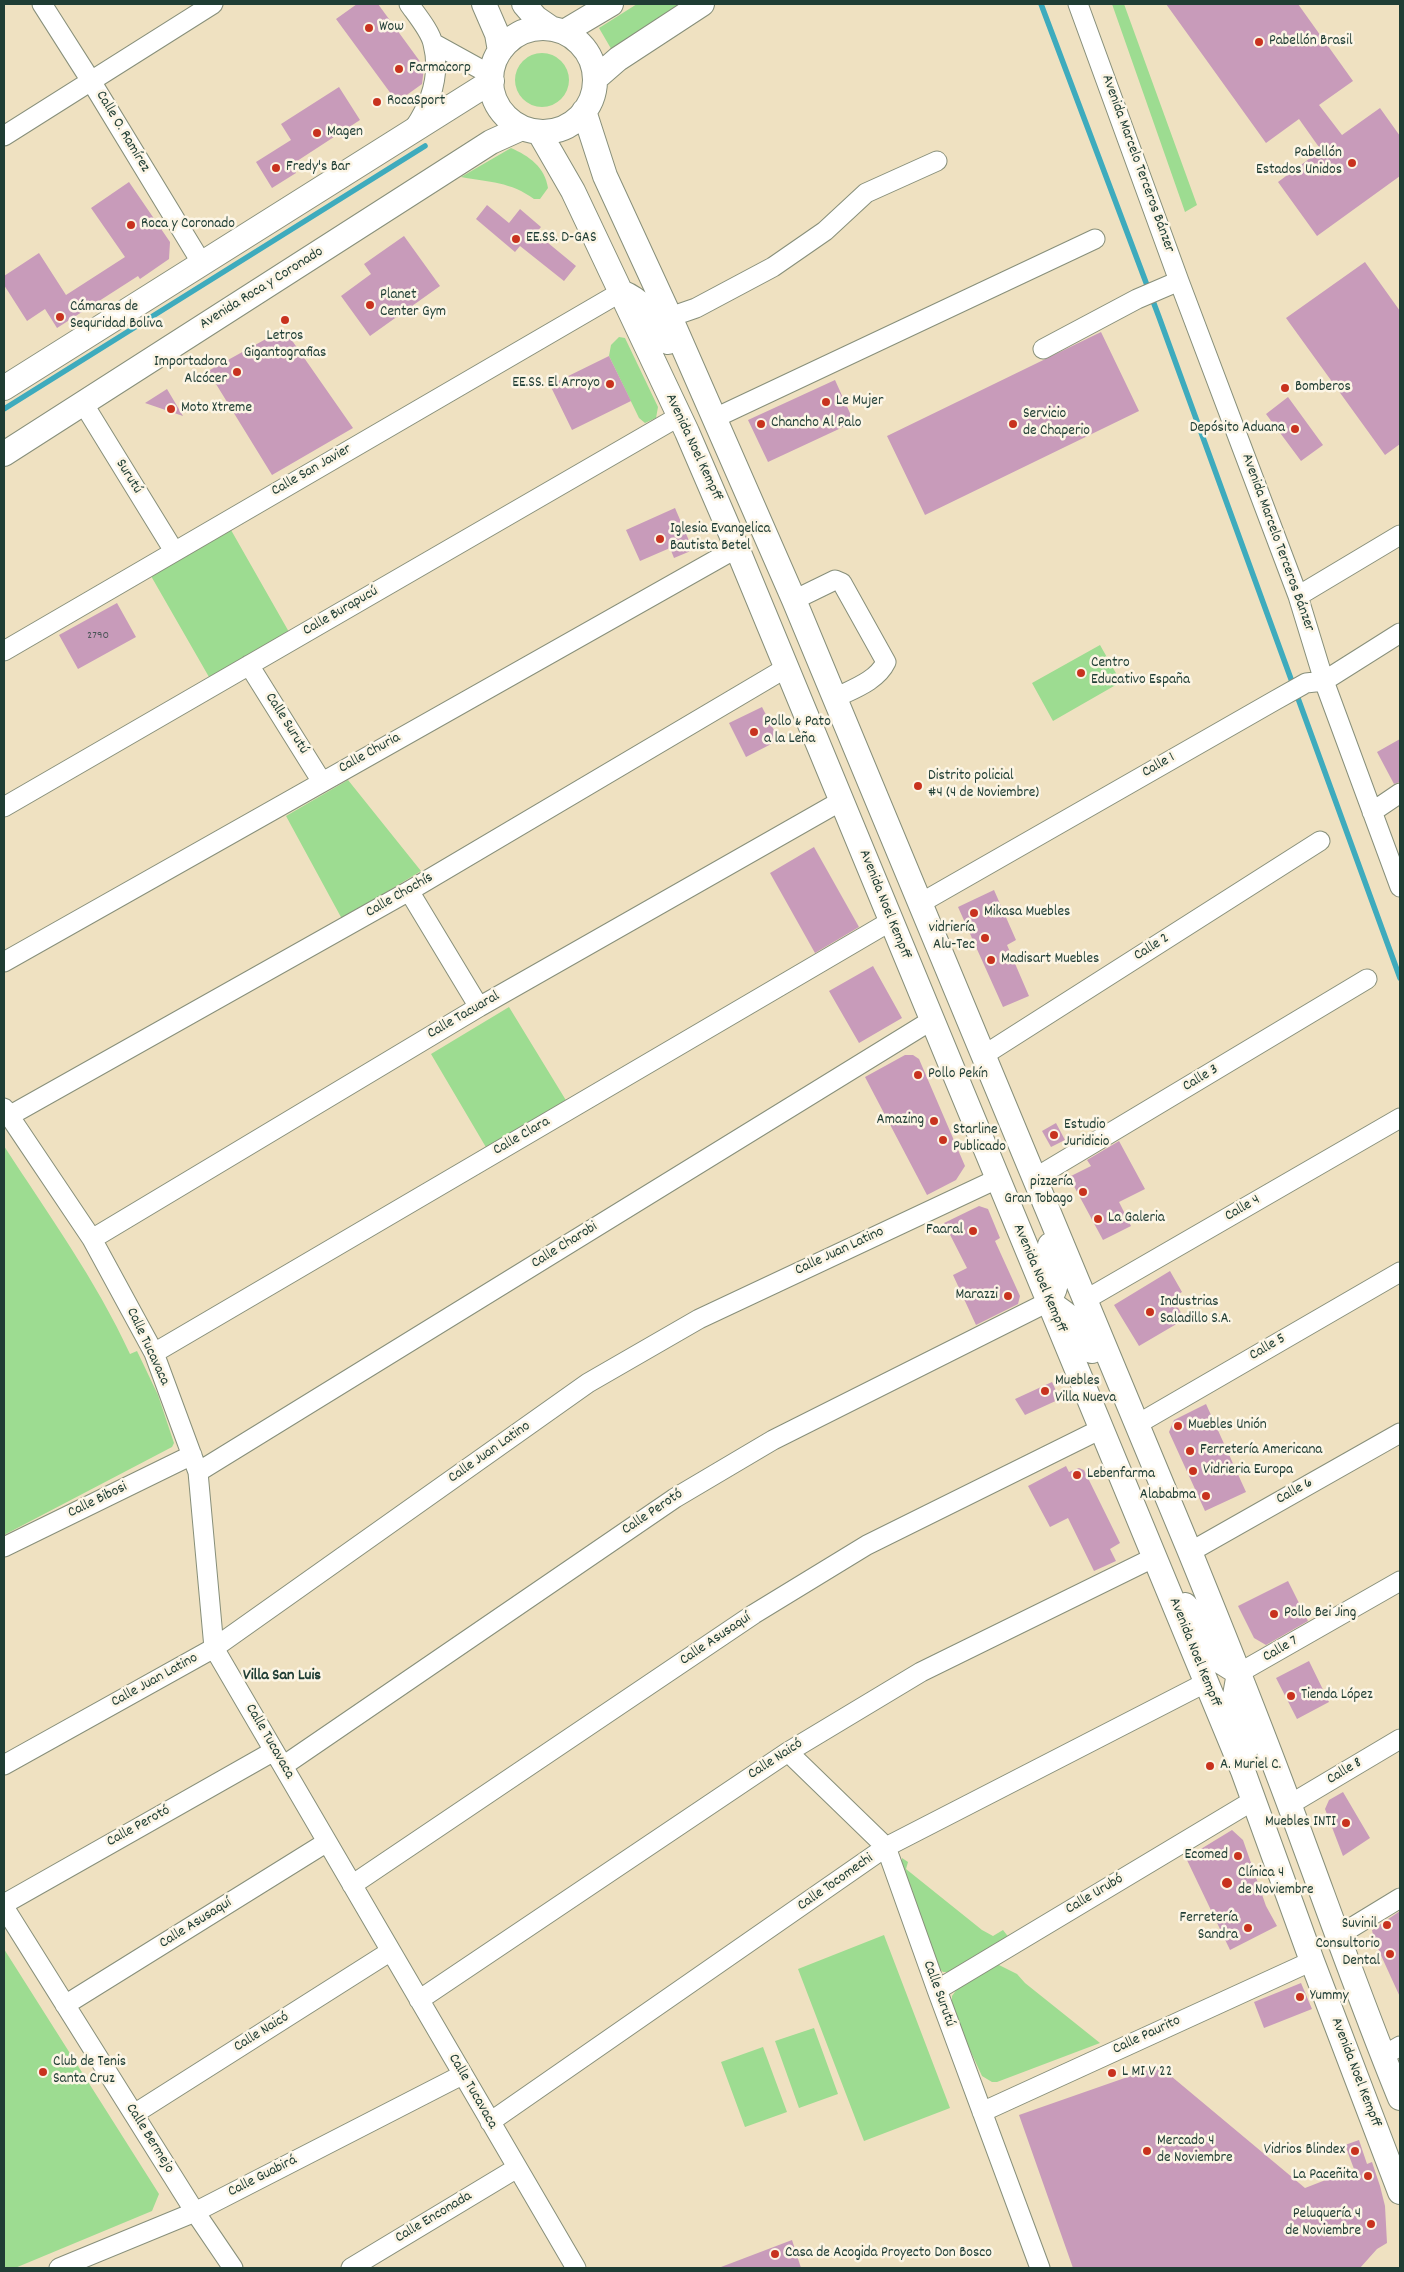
<!DOCTYPE html>
<html>
<head>
<meta charset="utf-8">
<style>
	body { margin:0 }
	#map { position:relative; width:1404px; height:2272px; overflow:hidden; background:#efe1c1; font-family:Dekko,sans-serif }
	canvas { display:block }
	.frame { position:absolute; inset:0; border:5px solid #1f3d34; pointer-events:none }
</style>
</head>
<body>
<div id="map">
<canvas width="1404" height="2272"></canvas>
<div class="frame"></div>
</div>
<script>
const g = document.querySelector('canvas').getContext('2d');
g.lineJoin = 'round';
function fillPath(path, color) { g.fillStyle = color; g.fill(path, 'evenodd'); }
function trace(path, color, width, dash) { g.strokeStyle = color; g.lineWidth = width; g.lineCap = dash ? 'butt' : 'round'; g.setLineDash(dash || []); g.stroke(path); }
function write(font, color, halo, rows, align = 'center') {
  g.font = font + ' Dekko,sans-serif'; g.lineWidth = 5; g.setLineDash([]); g.textBaseline = 'middle'; g.strokeStyle = halo; g.fillStyle = color; for (const [text, x, y, turn = 0] of rows) {
    g.save(); g.translate(x, y); g.rotate((+turn || 0) * Math.PI / 180); g.textAlign = isNaN(turn) ? turn : align; if (halo) g.strokeText(text, 0, 0); g.fillText(text, 0, 0); g.restore();
  }
}
const green = new Path2D(`
	M637,4H686L613,52L599,28Z
	M1112,4H1124L1197,205L1185,212Z
	M515 80a27 27 0 1 1 54 0a27 27 0 1 1-54 0Z
	M511,148C529,156 545,167 548,188L540,199H534C511,182 489,182 461,177Z
	M619,337L625,338L658,407L656,418L645,423L639,418L609,356L611,345Z
	M231,530L289,632L209,677L151,576Z
	M1100,645L1121,682L1053,721L1032,683Z
	M348,780L421,871L342,919L286,816Z
	M509,1007L567,1102L487,1149L431,1054Z
	M4,1146C48,1214 96,1280 130,1354L137,1351L158,1395L174,1443L172,1447L4,1535Z
	M902,1858L908,1862L906,1869L982,1930L993,1936L1003,1930L1010,1939L950,1972H943L932,1961L900,1879Z
	M884,1935L950,2108L864,2141L798,1969Z
	M4,1949L159,2194L152,2211L15,2268H4Z
	M997,1964L1017,1974L1025,1983L1100,2043L997,2082H992L982,2076L952,2011V1996L960,1985Z
	M814,2028L838,2094L799,2108L775,2041Z
	M763,2047L787,2112L745,2127L721,2062Z`);
const stream = new Path2D(`
	M1041,4L1159,317L1400,978
	M4,409L425,146`);
const building = new Path2D(`
	M357,4H378L424,67L422,84L397,102L336,19Z
	M1166,4H1298L1353,81L1319,105L1342,135L1380,108L1400,136V176L1317,236L1278,182L1321,150L1299,119L1266,143Z
	M339,87L360,120L291,165L296,173L272,188L256,162L291,140L281,124Z
	M129,182L170,242L169,259L140,279L138,276L57,328L45,309L27,321L4,285V276L39,253L66,295L125,257L91,208Z
	M487,205L509,223L520,209L541,227L536,233L576,266L564,281L520,246L515,252L476,219Z
	M404,236L440,286L370,336L341,296L371,274L364,264Z
	M1365,262L1400,311V444L1385,455L1286,318Z
	M284,329L353,428L272,475L208,371Z
	M1101,332L1139,411L925,515L887,436Z
	M609,356L631,401L572,430L550,385Z
	M835,380L854,422L768,462L748,420Z
	M167,389L183,416L145,403Z
	M1288,397L1323,445L1301,461L1266,414Z
	M675,508L693,550L674,558L670,548L640,561L626,530Z
	M117,603L136,637L78,669L59,635Z
	M762,707L779,740L746,757L729,723Z
	M1400,739V782L1394,784L1377,752Z
	M814,847L859,927L815,953L770,873Z
	M994,890L1016,940L1007,945L1029,996L1003,1007L958,907Z
	M873,966L902,1018L859,1043L829,991Z
	M905,1055H913L919,1059L965,1166L956,1180L927,1195L865,1077Z
	M1056,1123L1065,1140L1051,1147L1042,1131Z
	M1119,1141L1145,1189L1119,1202L1131,1226L1103,1240L1069,1177L1091,1166L1087,1160Z
	M979,1206L988,1209L1000,1238L995,1241L1020,1296L1018,1304L976,1325L953,1275L967,1268L944,1223Z
	M1170,1271L1182,1292L1172,1298L1185,1319L1139,1346L1114,1305Z
	M1052,1382L1060,1399L1025,1415L1015,1399Z
	M1206,1404L1246,1492L1205,1511L1169,1432L1174,1420Z
	M1066,1466L1069,1472L1079,1468L1084,1470L1120,1543L1110,1549L1116,1561L1094,1571L1068,1518L1050,1527L1028,1486Z
	M1288,1581L1308,1621L1266,1645L1254,1638L1238,1606Z
	M1309,1661L1329,1702L1297,1719L1276,1678Z
	M1343,1792L1370,1838L1343,1856L1325,1809L1329,1800Z
	M1232,1830L1243,1840L1266,1906L1277,1926L1230,1950L1186,1858Z
	M1400,1911V1997L1374,1940L1372,1930Z
	M1301,1983L1312,2009L1264,2028L1254,2002Z
	M1159,2066L1305,2188L1354,2169L1345,2145L1359,2140L1367,2164L1372,2162L1380,2186L1385,2206L1387,2243L1377,2249L1360,2268H1073L1019,2115Z
	M792,2240L801,2268H721V2267Z`);
const minor = new Path2D(`
	M42,4L91,81L201,262
	M409,4C416,14 431,32 433,44C441,75 431,103 414,128
	M1078,4L1179,281L1298,596L1324,681L1400,887
	M433,43L491,75
	M4,136L213,4
	M670,317L696,308L773,267L825,231L866,193L937,161
	M1043,349L1137,299L1179,281
	M83,403L174,551
	M715,418L1095,239
	M1298,596L1400,535
	M794,600L835,580L842,583L886,662C877,681 853,689 835,698
	M4,651L621,292
	M249,665L322,782
	M4,807L678,417
	M1372,812L1400,793
	M409,891L479,1007
	M919,904L1274,701L1306,683L1324,681L1400,633
	M4,962L737,548
	M984,1055L1320,841
	M4,1108L92,1239L154,1353L198,1472L214,1648L576,2268
	M9,1116L409,891L786,668
	M1035,1178L1367,979
	M92,1239L479,1007L841,801
	M1085,1300L1400,1118
	M154,1353L891,921
	M1136,1425L1400,1272
	M198,1472L932,1020
	M4,1547L192,1455
	M1190,1552L1400,1433
	M1239,1673L1400,1581
	M788,1752L886,1847L937,1990L1040,2268
	M4,1765L214,1648L588,1383L699,1319L997,1179
	M283,1766L675,1498L773,1440L1048,1302
	M1289,1805L1400,1739
	M352,1885L754,1614L867,1545L1101,1429
	M4,1904L274,1751
	M4,1907L195,2212L233,2268
	M1336,1937L1400,1898
	M937,1990L1254,1800
	M419,2000L788,1752L921,1672L1155,1557
	M65,2005L327,1842
	M1383,2056L1400,2046
	M982,2112L1312,1961
	M134,2114L391,1951
	M490,2122L886,1847L1205,1683
	M59,2268L195,2212L462,2075
	M351,2268L517,2168`);
const major = new Path2D(`
	M484,4L497,34L500,51
	M524,4L536,18L552,29
	M491 80a52 52 0 1 1 104 0a52 52 0 1 1-104 0Z
	M564,32L611,4
	M595,79L618,59L702,4
	M584,111L605,176L670,317L794,600L1190,1552C1230,1650 1269,1748 1305,1847C1336,1931 1366,2015 1400,2098
	M539,132L573,191L687,432L737,548L1243,1771L1312,1961L1400,2192
	M621,292C645,301 655,321 668,342
	M4,388L492,81
	M4,454L491,142L522,128
	M1050,1245C1056,1267 1062,1282 1048,1302C1073,1317 1080,1325 1092,1351
	M1185,1605L1192,1613L1220,1661L1239,1673L1234,1701L1246,1749`);
const markers = [
	[369,28,5,"#c8321e"],
	[1259,42,5,"#c8321e"],
	[399,69,5,"#c8321e"],
	[377,102,5,"#c8321e"],
	[317,133,5,"#c8321e"],
	[1352,163,5,"#c8321e"],
	[276,168,5,"#c8321e"],
	[131,225,5,"#c8321e"],
	[516,239,5,"#c8321e"],
	[370,305,5,"#c8321e"],
	[60,317,5,"#c8321e"],
	[285,320,5,"#c8321e"],
	[237,372,5,"#c8321e"],
	[610,384,5,"#c8321e"],
	[1285,388,5,"#c8321e"],
	[826,402,5,"#c8321e"],
	[171,409,5,"#c8321e"],
	[761,424,5,"#c8321e"],
	[1013,424,5,"#c8321e"],
	[1295,429,5,"#c8321e"],
	[660,539,5,"#c8321e"],
	[1081,673,5,"#c8321e"],
	[754,732,5,"#c8321e"],
	[918,786,5,"#c8321e"],
	[974,913,5,"#c8321e"],
	[985,938,5,"#c8321e"],
	[991,960,5,"#c8321e"],
	[918,1075,5,"#c8321e"],
	[934,1121,5,"#c8321e"],
	[1054,1135,5,"#c8321e"],
	[943,1140,5,"#c8321e"],
	[1083,1192,5,"#c8321e"],
	[1098,1219,5,"#c8321e"],
	[973,1231,5,"#c8321e"],
	[1008,1296,5,"#c8321e"],
	[1150,1312,5,"#c8321e"],
	[1045,1391,5,"#c8321e"],
	[1178,1426,5,"#c8321e"],
	[1190,1451,5,"#c8321e"],
	[1193,1471,5,"#c8321e"],
	[1077,1475,5,"#c8321e"],
	[1206,1496,5,"#c8321e"],
	[1274,1614,5,"#c8321e"],
	[1291,1696,5,"#c8321e"],
	[1210,1766,5,"#c8321e"],
	[1346,1823,5,"#c8321e"],
	[1238,1856,5,"#c8321e"],
	[1227,1883,6,"#c8321e"],
	[1387,1925,5,"#c8321e"],
	[1248,1928,5,"#c8321e"],
	[1390,1954,5,"#c8321e"],
	[1300,1997,5,"#c8321e"],
	[43,2072,5,"#c8321e"],
	[1112,2073,5,"#c8321e"],
	[1147,2151,5,"#c8321e"],
	[1355,2151,5,"#c8321e"],
	[1368,2176,5,"#c8321e"],
	[1371,2224,5,"#c8321e"],
	[775,2254,5,"#c8321e"]
];
const numberNames = [
	["2790",98,636]
];
const poiNames = [
	["Wow",379,28],
	["Pabellón Brasil",1269,42],
	["Farmacorp",409,69],
	["RocaSport",387,102],
	["Magen",327,133],
	["Pabellón",1342,154,"right"],
	["Estados Unidos",1342,171,"right"],
	["Fredy's Bar",286,168],
	["Roca y Coronado",141,225],
	["EE.SS. D-GAS",526,239],
	["Planet",380,296],
	["Center Gym",380,313],
	["Cámaras de",70,308],
	["Sequridad Boliva",70,325],
	["Letros",285,337,"center"],
	["Gigantografias",285,354,"center"],
	["Importadora",227,363,"right"],
	["Alcócer",227,380,"right"],
	["EE.SS. El Arroyo",600,384,"right"],
	["Bomberos",1295,388],
	["Le Mujer",836,402],
	["Moto Xtreme",181,409],
	["Servicio",1023,415],
	["de Chaperio",1023,432],
	["Chancho Al Palo",771,424],
	["Depósito Aduana",1285,429,"right"],
	["Iglesia Evangelica",670,530],
	["Bautista Betel",670,547],
	["Centro",1091,664],
	["Educativo España",1091,681],
	["Pollo & Pato",764,723],
	["a la Leña",764,740],
	["Distrito policial",928,777],
	["#4 (4 de Noviembre)",928,794],
	["Mikasa Muebles",984,913],
	["vidriería",975,929,"right"],
	["Alu-Tec",975,946,"right"],
	["Madisart Muebles",1001,960],
	["Pollo Pekín",928,1075],
	["Amazing",924,1121,"right"],
	["Estudio",1064,1126],
	["Juridicio",1064,1143],
	["Starline",953,1131],
	["Publicado",953,1148],
	["pizzería",1073,1183,"right"],
	["Gran Tobago",1073,1200,"right"],
	["La Galeria",1108,1219],
	["Faaral",963,1231,"right"],
	["Marazzi",998,1296,"right"],
	["Industrias",1160,1303],
	["Saladillo S.A.",1160,1320],
	["Muebles",1055,1382],
	["Villa Nueva",1055,1399],
	["Muebles Unión",1188,1426],
	["Ferretería Americana",1200,1451],
	["Vidrieria Europa",1203,1471],
	["Lebenfarma",1087,1475],
	["Alababma",1196,1496,"right"],
	["Pollo Bei Jing",1284,1614],
	["Tienda López",1301,1696],
	["A. Muriel C.",1220,1766],
	["Muebles INTI",1336,1823,"right"],
	["Ecomed",1228,1856,"right"],
	["Clínica 4",1238,1874],
	["de Noviembre",1238,1891],
	["Ferretería",1238,1919,"right"],
	["Sandra",1238,1936,"right"],
	["Suvinil",1377,1925,"right"],
	["Consultorio",1380,1945,"right"],
	["Dental",1380,1962,"right"],
	["Yummy",1310,1997],
	["Club de Tenis",53,2063],
	["Santa Cruz",53,2080],
	["L MI V 22",1122,2073],
	["Mercado 4",1157,2142],
	["de Noviembre",1157,2159],
	["Vidrios Blindex",1345,2151,"right"],
	["La Paceñita",1358,2176,"right"],
	["Peluquería 4",1361,2215,"right"],
	["de Noviembre",1361,2232,"right"],
	["Casa de Acogida Proyecto Don Bosco",785,2254]
];
const streetNames = [
	["Calle O. Ramírez",122,132,59],
	["Avenida Marcelo Terceros Bánzer",1137,164,70],
	["Avenida Roca y Coronado",262,289,-32],
	["Avenida Noel Kempff",693,448,65],
	["Calle San Javier",312,471,-30],
	["Surutú",128,477,58],
	["Avenida Marcelo Terceros Bánzer",1277,543,70],
	["Calle Burapucú",341,612,-30],
	["Calle Surutú",286,724,58],
	["Calle Churia",370,754,-29],
	["Calle 1",1159,766,-30],
	["Calle Chochís",400,896,-30],
	["Avenida Noel Kempff",884,905,68],
	["Calle 2",1152,948,-32],
	["Calle Tacuaral",464,1016,-30],
	["Calle 3",1201,1079,-31],
	["Calle Clara",522,1137,-30],
	["Calle 4",1243,1209,-30],
	["Calle Charobi",565,1246,-32],
	["Calle Juan Latino",840,1252,-25],
	["Avenida Noel Kempff",1039,1279,67],
	["Calle Tucavaca",147,1347,65],
	["Calle 5",1268,1348,-30],
	["Calle Juan Latino",490,1453,-35],
	["Calle 6",1295,1492,-29],
	["Calle Bibosi",98,1501,-26],
	["Calle Perotó",653,1513,-34],
	["Calle Asusaquí",716,1640,-34],
	["Calle 7",1281,1650,-30],
	["Avenida Noel Kempff",1194,1653,68],
	["Calle Juan Latino",155,1681,-29],
	["Calle Tucavaca",269,1742,60],
	["Calle Naicó",776,1760,-33],
	["Calle 8",1345,1772,-31],
	["Calle Perotó",139,1827,-29],
	["Calle Tocomechi",836,1883,-35],
	["Calle Urubó",1095,1895,-31],
	["Calle Asusaquí",196,1924,-32],
	["Calle Surutú",938,1994,70],
	["Calle Naicó",262,2033,-32],
	["Calle Paurito",1147,2036,-25],
	["Avenida Noel Kempff",1355,2073,69],
	["Calle Tucavaca",472,2092,60],
	["Calle Bermejo",149,2139,58],
	["Calle Guabirá",263,2177,-27],
	["Calle Enconada",434,2218,-31]
];
const neighbourhoodNames = [
	["Villa San Luis",282,1677]
];
fillPath(green, '#9ddc91');
trace(stream, '#3eabbd', 5.5);
fillPath(building, '#c89bba');
trace(minor, '#878f7a', 21);
trace(major, '#878f7a', 26);
trace(minor, '#fff', 19);
trace(major, '#fff', 24);
for (const [x, y, r, color] of markers) { const dot = new Path2D(); dot.arc(x, y, r, 0, 2 * Math.PI); g.fillStyle = color; g.fill(dot); trace(dot, '#fcf5e5', 2); }
write('12px', '#495456', null, numberNames);
write('15px', '#1f3d34', '#fcf5e5', poiNames, 'left');
write('15px', '#1f3d34', '#fcf5e5', streetNames);
write('bold 16px', '#1f3d34', '#fcf5e5', neighbourhoodNames);
</script>
</body>
</html>
